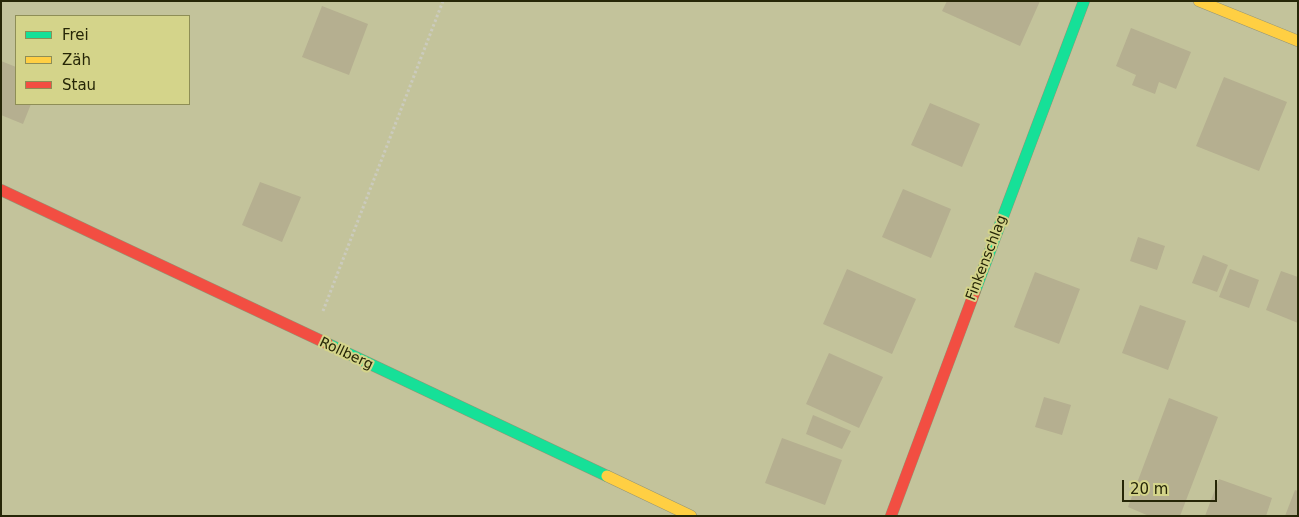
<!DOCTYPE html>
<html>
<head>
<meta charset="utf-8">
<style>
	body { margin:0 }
	#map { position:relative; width:1299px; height:517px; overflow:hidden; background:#c3c39b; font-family:"DejaVu Sans",sans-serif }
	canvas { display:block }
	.frame { position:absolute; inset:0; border:2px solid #262607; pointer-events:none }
	.legend { position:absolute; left:15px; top:15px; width:175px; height:90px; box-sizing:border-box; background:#d4d48a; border:1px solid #8e8e56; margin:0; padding:6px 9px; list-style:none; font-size:15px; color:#262607 }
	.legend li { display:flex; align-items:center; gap:10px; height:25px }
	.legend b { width:25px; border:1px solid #8e8e56 }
	.scale { position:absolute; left:1122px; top:480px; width:95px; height:22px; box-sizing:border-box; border:2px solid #262607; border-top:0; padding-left:6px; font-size:15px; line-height:18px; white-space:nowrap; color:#262607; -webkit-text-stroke:4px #d4d48a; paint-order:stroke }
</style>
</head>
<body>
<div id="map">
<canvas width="1299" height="517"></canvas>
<div class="frame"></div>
<ul class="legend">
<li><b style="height:6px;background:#16e098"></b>Frei</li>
<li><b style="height:6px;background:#ffcf43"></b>Zäh</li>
<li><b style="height:6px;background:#f24e42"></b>Stau</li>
</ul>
<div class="scale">20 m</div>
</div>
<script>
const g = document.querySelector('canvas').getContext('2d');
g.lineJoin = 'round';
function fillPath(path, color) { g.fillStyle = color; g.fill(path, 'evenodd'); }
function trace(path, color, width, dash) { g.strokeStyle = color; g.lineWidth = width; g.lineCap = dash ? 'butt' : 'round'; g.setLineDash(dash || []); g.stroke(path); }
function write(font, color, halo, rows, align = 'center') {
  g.font = font + ' "DejaVu Sans",sans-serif'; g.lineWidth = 4; g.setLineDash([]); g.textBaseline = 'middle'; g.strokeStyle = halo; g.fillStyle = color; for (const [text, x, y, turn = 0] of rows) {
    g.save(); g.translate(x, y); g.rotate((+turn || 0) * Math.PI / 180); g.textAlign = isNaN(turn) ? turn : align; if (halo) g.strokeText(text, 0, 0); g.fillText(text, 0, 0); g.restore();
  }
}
const building = new Path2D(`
	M947,1H1040L1020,46L942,11Z
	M322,6L368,24L349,75L302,57Z
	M1131,28L1191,52L1176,89L1159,82L1155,94L1132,85L1136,75L1116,66Z
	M1,61L16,67V104H31L23,124L1,115Z
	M1224,77L1287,102L1259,171L1196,146Z
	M930,103L980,124L962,167L911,145Z
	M260,182L301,197L282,242L242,225Z
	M903,189L951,209L931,258L882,237Z
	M1138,237L1165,246L1157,270L1130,261Z
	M1203,255L1228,265L1217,292L1192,283Z
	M847,269L916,299L892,354L823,324Z
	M1230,269L1259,280L1249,308L1219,297Z
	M1281,271L1298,277V323L1266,310Z
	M1035,272L1080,289L1059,344L1014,327Z
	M1140,305L1186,321L1168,370L1122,353Z
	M829,353L883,377L859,428L806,404Z
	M1044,397L1071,405L1062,435L1035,427Z
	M1169,398L1218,417L1180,516H1149L1128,507Z
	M813,415L851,431L842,449L806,434Z
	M782,438L842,460L825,505L765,483Z
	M1219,479L1272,498L1266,516H1205Z
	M1295,490L1298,491V516H1285Z`);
const path = new Path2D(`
	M323,311L443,1`);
const fast = new Path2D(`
	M975,291L1084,1
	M328,344L607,476`);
const slow = new Path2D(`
	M1199,1L1298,41
	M607,476L691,516`);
const jam = new Path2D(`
	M1,190L328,344
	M891,516L975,291`);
const streetNames = [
	["Finkenschlag",987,258,-69],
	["Rollberg",346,354,25]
];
fillPath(building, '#b5af90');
trace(fast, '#949474', 12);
trace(slow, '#949474', 12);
trace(jam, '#949474', 12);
trace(path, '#cbcbbd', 3, [2.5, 2.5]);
trace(fast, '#16e098', 11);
trace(slow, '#ffcf43', 11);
trace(jam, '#f24e42', 11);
write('14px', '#262607', '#d4d48a', streetNames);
</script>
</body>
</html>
